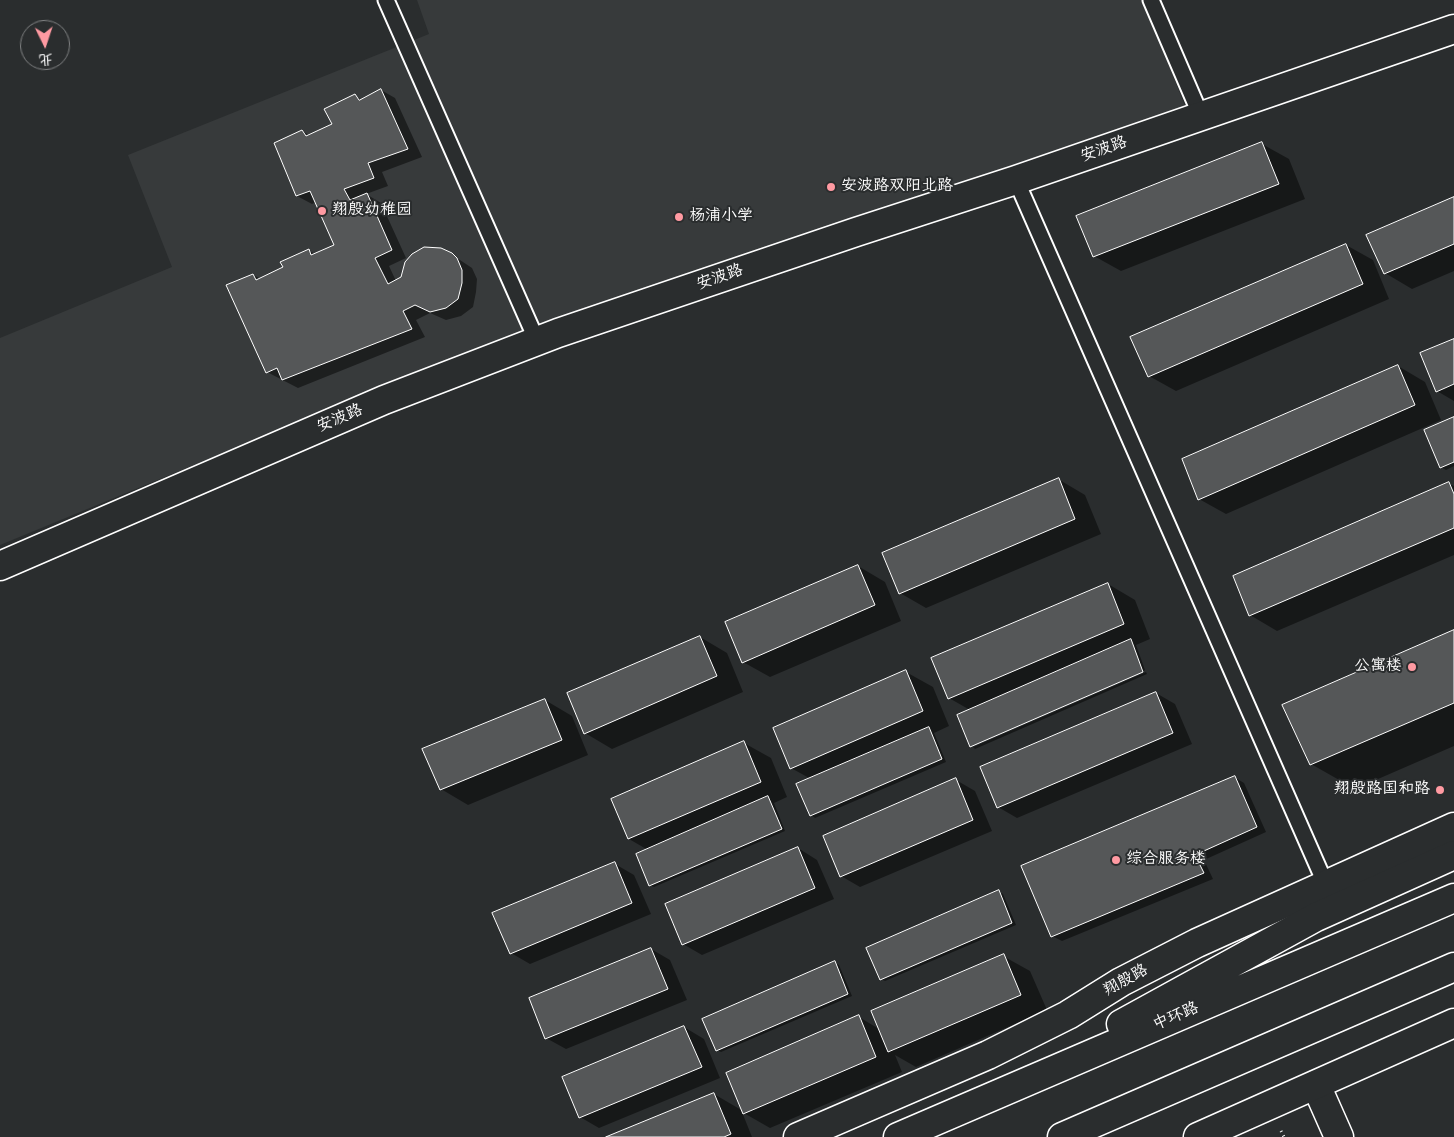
<!DOCTYPE html>
<html>
<head>
<meta charset="utf-8">
<style>
	body { margin:0 }
	#map { position:relative; width:1454px; height:1137px; overflow:hidden; background:#2a2d2e; font-family:Mynerve,"LXGW WenKai TC",sans-serif }
	canvas { display:block }
	.north { position:absolute; left:20px; top:20px; width:50px; height:50px; box-sizing:border-box; background:#2a2d2e; border:1px solid #7f8182; border-radius:50%; rotate:176deg; font-size:14px; font-weight:700; line-height:20px; text-align:center; color:#fff }
	.north::after { content:''; display:block; margin:auto; width:18px; height:22px; background:#ff9aa2; clip-path:polygon(50% 0,100% 100%,50% 72%,0 100%) }
</style>
</head>
<body>
<div id="map">
<canvas width="1454" height="1137"></canvas>
<div class="north">北</div>
</div>
<script>
const g = document.querySelector('canvas').getContext('2d');
g.lineJoin = 'round';
function fillPath(path, color) { g.fillStyle = color; g.fill(path, 'evenodd'); }
function trace(path, color, width, dash) { g.strokeStyle = color; g.lineWidth = width; g.lineCap = dash ? 'butt' : 'round'; g.setLineDash(dash || []); g.stroke(path); }
function write(font, color, halo, rows, align = 'center') {
  g.font = font + ' Mynerve,"LXGW WenKai TC",sans-serif'; g.lineWidth = 4; g.setLineDash([]); g.textBaseline = 'middle'; g.strokeStyle = halo; g.fillStyle = color; for (const [text, x, y, turn = 0] of rows) {
    g.save(); g.translate(x, y); g.rotate((+turn || 0) * Math.PI / 180); g.textAlign = isNaN(turn) ? turn : align; if (halo) g.strokeText(text, 0, 0); g.fillText(text, 0, 0); g.restore();
  }
}
const built = new Path2D(`
	M417,0H1143L1185,106L537,328L245,444L0,545V338L172,267L128,155L429,34Z`);
const shadow = new Path2D(`
	M381,90L395,98L422,157L382,172L388,186L366,194L381,203L406,258L389,266L396,281L451,254L472,268L477,279L476,292L473,307L461,316L446,320L430,313L416,320L425,337L298,388L267,372L253,275L261,279L285,268L309,251L316,254L335,245L316,202L312,204L297,196L302,131L309,135L334,124L355,96L362,100Z
	M1262,144L1289,159L1305,199L1121,271L1094,256Z
	M1454,198V271L1412,289L1385,273Z
	M1346,245L1373,260L1389,299L1176,391L1149,376Z
	M1454,341V401L1437,391Z
	M1398,366L1425,382L1441,420L1226,514L1199,499Z
	M1454,419V466L1446,470L1441,467Z
	M1058,479L1085,495L1101,534L926,608L900,593Z
	M1449,484L1454,486V555L1277,631L1250,615Z
	M858,566L885,582L901,621L770,677L743,662Z
	M1108,584L1135,600L1150,639L1136,645L1145,670L971,746L970,710L949,698Z
	M1454,632V746L1355,789L1311,764Z
	M700,637L727,653L743,692L612,749L585,733Z
	M906,672L933,687L949,726L934,733L946,762L815,818L811,815V779L791,768Z
	M1146,672L1147,674L975,749L973,747Z
	M1156,693L1175,704L1192,744L1017,818L998,807Z
	M545,700L572,716L588,755L468,805L441,789Z
	M744,743L771,758L787,797L774,803L785,831L654,887L650,885L648,850L629,839Z
	M1234,777L1244,783L1266,832L1204,860L1213,879L1062,941L1052,936Z
	M956,780L975,791L992,831L860,887L841,876Z
	M798,848L817,860L834,899L702,955L683,944Z
	M615,864L634,875L651,914L530,964L511,953Z
	M999,892L1003,894L1016,925L885,981L881,979Z
	M651,949L670,960L687,1000L566,1049L546,1038Z
	M1003,956L1030,971L1047,1010L916,1067L895,1055L902,1072L770,1128L742,1112L752,1137H610L714,1094L743,1111L859,1017L879,1029Z
	M835,963L839,965L852,996L721,1052L717,1050Z
	M684,1027L704,1039L720,1078L599,1128L580,1117Z`);
const building = new Path2D(`
	M381,89L408,149L368,163L374,178L344,189L350,200L367,193L392,250L375,258L388,284L401,277L405,262L412,254L424,247L441,248L452,253L457,258L462,270V283L458,299L446,308L430,312L415,305L403,311L412,329L282,380L277,368L266,373L226,285L253,274L256,280L283,267L280,262L309,249L311,255L334,245L310,191L296,196L274,143L302,130L306,136L332,124L324,109L355,94L359,100Z
	M1262,142L1279,184L1093,257L1076,216Z
	M1454,197V244L1384,274L1366,235Z
	M1346,244L1363,284L1148,377L1130,337Z
	M1454,339V384L1436,392L1420,353Z
	M1398,365L1415,405L1198,500L1182,459Z
	M1454,417V462L1440,468L1424,430Z
	M1059,478L1075,519L899,594L882,553Z
	M1449,482L1454,494V528L1249,616L1233,576Z
	M858,565L875,605L742,663L725,622Z
	M1108,583L1124,624L948,699L931,658Z
	M1454,630V703L1310,765L1282,705Z
	M700,636L717,676L584,734L567,693Z
	M1131,639L1143,672L970,747L957,715Z
	M906,670L923,711L790,769L773,728Z
	M1156,692L1173,733L997,808L980,767Z
	M545,699L562,740L440,790L422,749Z
	M929,727L942,759L810,816L796,784Z
	M744,741L761,782L628,839L611,799Z
	M1235,776L1257,827L1195,855L1204,873L1051,937L1021,866Z
	M956,778L973,820L840,877L823,836Z
	M768,796L782,829L649,886L636,854Z
	M798,847L815,888L682,945L665,904Z
	M615,862L632,903L510,954L492,913Z
	M999,890L1012,923L880,980L866,948Z
	M651,948L668,989L545,1039L529,998Z
	M1004,954L1021,995L888,1052L871,1011Z
	M835,961L848,994L716,1051L702,1019Z
	M859,1015L876,1057L743,1114L726,1073Z
	M684,1026L702,1067L579,1118L562,1077Z
	M714,1093L731,1134L724,1137H606Z`);
const path = new Path2D(`
	M1281,1131L1284,1137`);
const service = new Path2D(`
	M386,0L537,341
	M1151,0L1201,116
	M1016,180L1326,885`);
const tertiary = new Path2D(`
	M0,566L384,400L558,333L856,232L1016,180L1454,29
	M1316,1085L1339,1137`);
const primary = new Path2D(`
	M798,1137L988,1055L1068,1015L1121,982L1197,943L1454,827
	M1198,1137L1454,1023`);
const trunk = new Path2D(`
	M1121,1024L1316,917L1454,855
	M898,1137L1454,898
	M1062,1137L1454,967`);
const markers = [
	[831,187,5,"#ff9aa2"],
	[322,211,5,"#ff9aa2"],
	[679,217,5,"#ff9aa2"],
	[1412,667,5,"#ff9aa2"],
	[1440,790,5,"#ff9aa2"],
	[1116,860,5,"#ff9aa2"]
];
const streetNames = [
	["安波路",1104,150,-19],
	["安波路",720,278,-19],
	["安波路",340,419,-23],
	["翔殷路",1126,981,-29],
	["中环路",1176,1017,-23]
];
const poiNames = [
	["安波路双阳北路",841,187],
	["翔殷幼稚园",332,211],
	["杨浦小学",689,217],
	["公寓楼",1402,667,"right"],
	["翔殷路国和路",1430,790,"right"],
	["综合服务楼",1126,860]
];
fillPath(built, '#373a3b');
fillPath(shadow, '#0007');
fillPath(building, '#555758');
trace(building, '#fff', 1);
trace(service, '#fff', 19);
trace(tertiary, '#fff', 31);
trace(primary, '#fff', 31);
trace(trunk, '#fff', 31);
trace(path, '#fff', 3, [1, 4]);
trace(service, '#2a2d2e', 15);
trace(tertiary, '#2a2d2e', 28);
trace(primary, '#2a2d2e', 28);
trace(trunk, '#2a2d2e', 28);
for (const [x, y, r, color] of markers) { const dot = new Path2D(); dot.arc(x, y, r, 0, 2 * Math.PI); g.fillStyle = color; g.fill(dot); trace(dot, '#2a2d2e', 2); }
write('16px', '#fff', '#2a2d2e', streetNames);
write('16px', '#fff', '#2a2d2e', poiNames, 'left');
</script>
</body>
</html>
